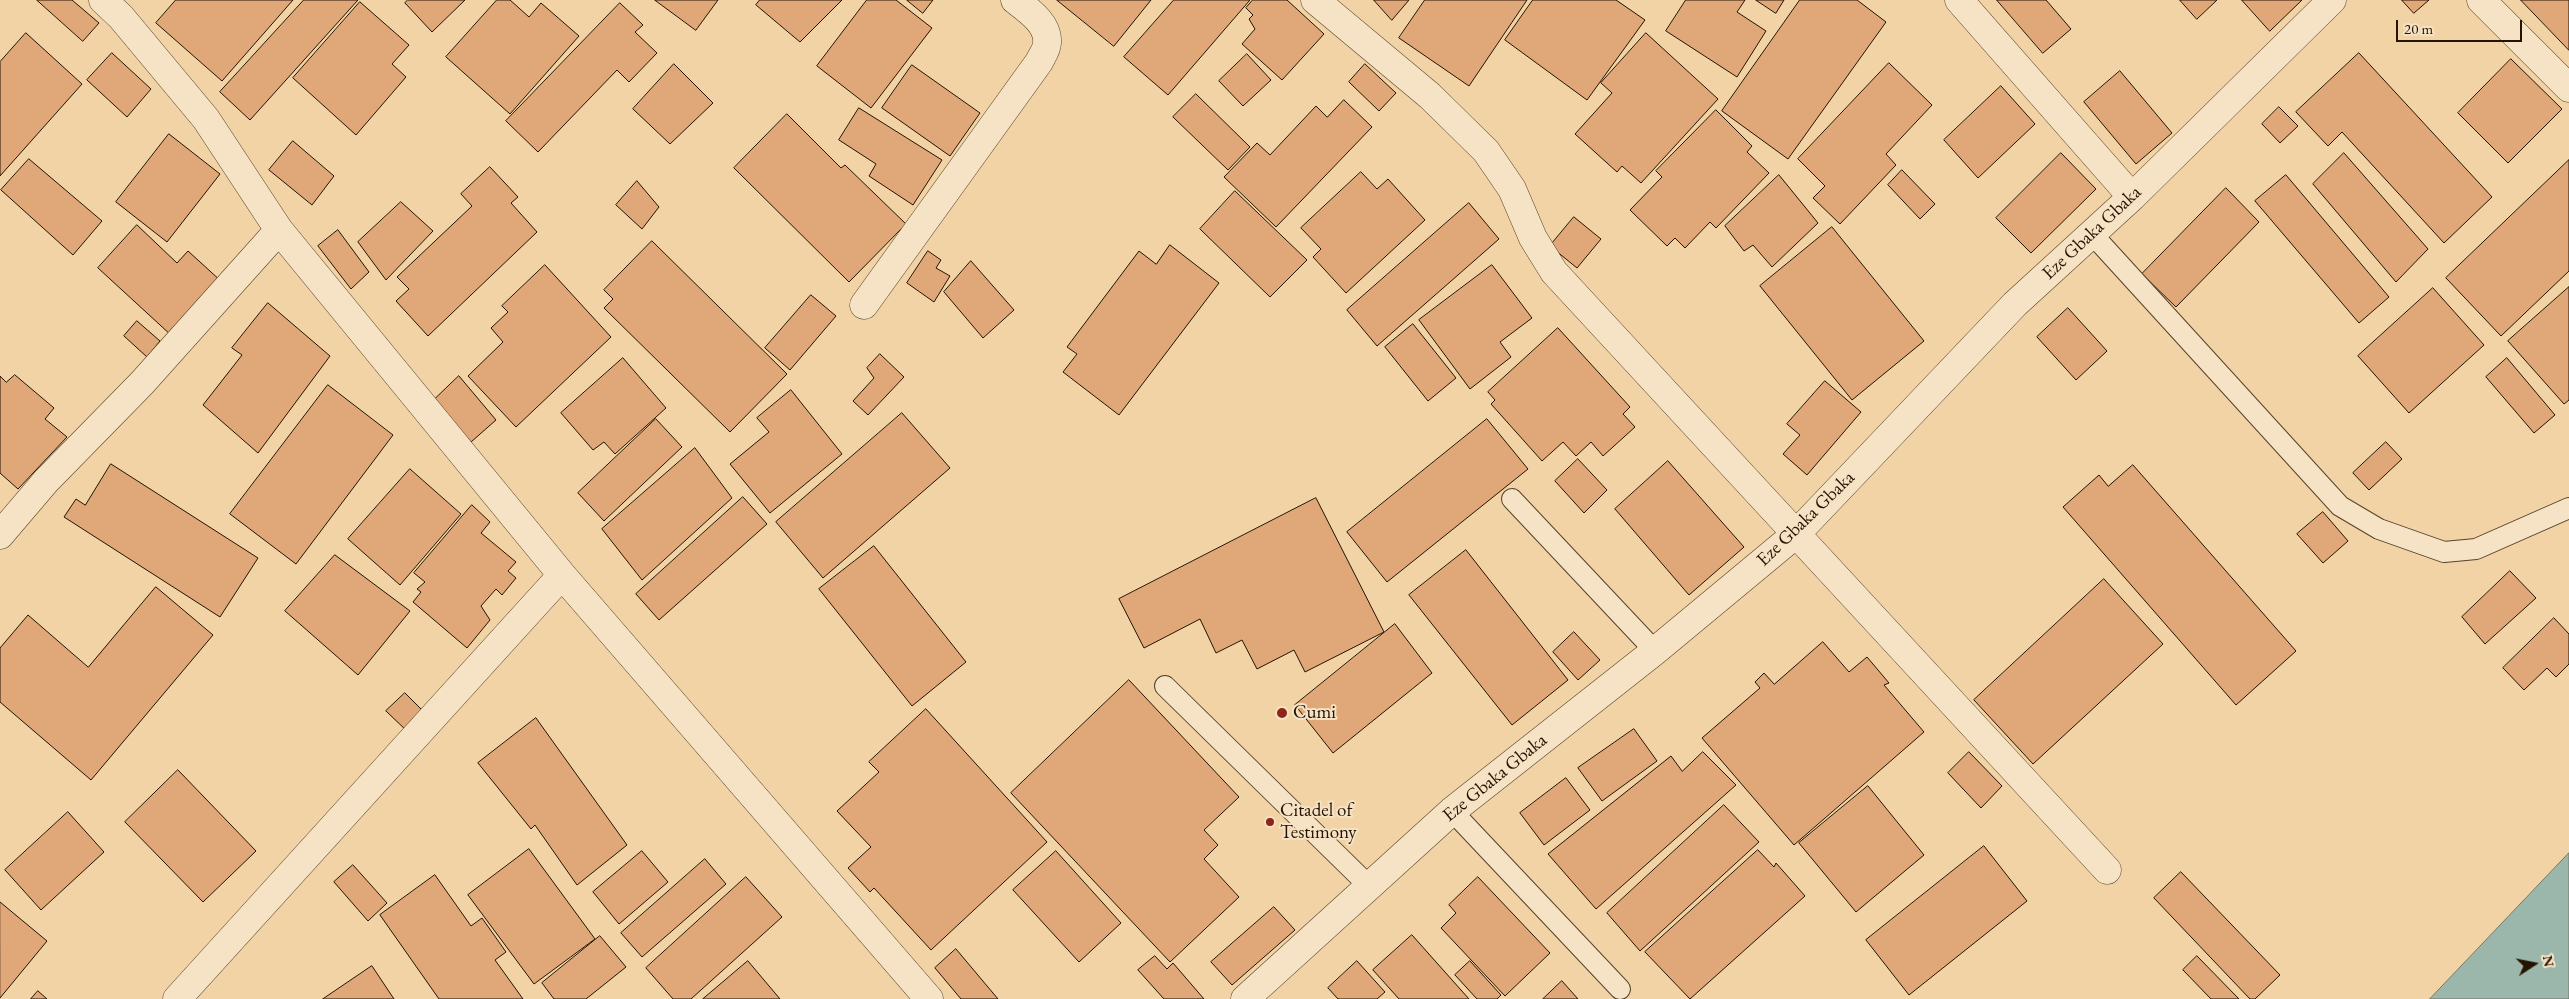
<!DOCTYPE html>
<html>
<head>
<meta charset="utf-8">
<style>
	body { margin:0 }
	#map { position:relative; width:2569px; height:999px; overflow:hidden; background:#f1d3a5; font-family:"EB Garamond",serif }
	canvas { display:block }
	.north { position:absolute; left:2509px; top:939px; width:50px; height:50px; -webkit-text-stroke:4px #f6e2c4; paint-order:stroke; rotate:79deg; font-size:14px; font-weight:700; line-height:20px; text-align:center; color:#241300 }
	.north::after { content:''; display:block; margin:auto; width:18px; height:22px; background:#241300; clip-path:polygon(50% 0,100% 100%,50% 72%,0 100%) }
	.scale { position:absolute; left:2396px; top:20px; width:126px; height:22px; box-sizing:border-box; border:2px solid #241300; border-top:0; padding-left:6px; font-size:15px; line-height:18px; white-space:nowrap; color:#241300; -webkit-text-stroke:4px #f6e2c4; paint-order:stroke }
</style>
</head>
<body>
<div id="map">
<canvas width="2569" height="999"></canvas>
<div class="north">N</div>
<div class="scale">20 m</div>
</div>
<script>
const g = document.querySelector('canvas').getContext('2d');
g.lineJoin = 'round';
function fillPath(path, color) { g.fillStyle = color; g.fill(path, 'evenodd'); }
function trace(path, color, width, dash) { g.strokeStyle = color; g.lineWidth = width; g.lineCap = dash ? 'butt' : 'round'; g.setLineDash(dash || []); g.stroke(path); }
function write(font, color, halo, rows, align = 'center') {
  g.font = font + ' "EB Garamond",serif'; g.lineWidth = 4; g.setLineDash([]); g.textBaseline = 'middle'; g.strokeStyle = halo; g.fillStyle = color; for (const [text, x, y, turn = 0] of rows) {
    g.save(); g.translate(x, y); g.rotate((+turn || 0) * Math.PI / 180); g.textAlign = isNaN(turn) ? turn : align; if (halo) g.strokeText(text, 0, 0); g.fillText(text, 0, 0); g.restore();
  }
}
const water = new Path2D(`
	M2569,853V999H2430Z`);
const building = new Path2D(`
	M37,0H72L99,23L83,41Z
	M176,0H293L222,81L156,23Z
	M304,0H358L250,120L220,92Z
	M408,0H465L432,32L405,3Z
	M497,0H510L529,17L541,3L579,36L510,114L446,57Z
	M655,0H718L696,30Z
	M760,0H842L800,42L756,5Z
	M867,0H896L932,28L871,108L817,66Z
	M907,0H933L923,13Z
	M1057,0H1151L1114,46Z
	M1174,0H1250L1168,95L1124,57Z
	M1253,0H1287L1324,34L1282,80L1242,44L1255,29L1249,19L1253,15L1246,8Z
	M1374,0H1409L1392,20Z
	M1425,0H1527L1469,86L1399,38Z
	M1533,0H1616L1645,20L1587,100L1505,40Z
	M1686,0H1745L1737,12L1766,31L1737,77L1666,31Z
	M1756,0H1784L1776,13Z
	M1800,0H1857L1886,22L1788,159L1722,111Z
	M1997,0H2046L2071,29L2043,53Z
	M2180,0H2217L2197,19Z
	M2242,0H2302L2270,31Z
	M2402,0H2429L2414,13Z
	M2521,0H2569V50Z
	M360,2L409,45L392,64L406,77L356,135L293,78Z
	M620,3L643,25L635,32L657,53L629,82L617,70L538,152L506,121Z
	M26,33L82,84L0,176V62Z
	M1646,33L1718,99L1641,183L1622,166L1617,172L1575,134L1612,93L1601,83Z
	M112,53L151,89L127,117L87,80Z
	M2359,53L2492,197L2444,243L2342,132L2328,146L2296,112Z
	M1247,54L1271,80L1243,106L1219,81Z
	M2511,59L2562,109L2508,163L2458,113Z
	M1889,63L1932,105L1886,154L1896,165L1840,224L1813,198L1825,186L1798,159Z
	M674,64L713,103L670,144L633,109Z
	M1365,64L1396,93L1379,111L1349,82Z
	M912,65L980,113L950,156L882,108Z
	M2120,71L2172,133L2136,164L2084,102Z
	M2001,86L2035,124L1978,178L1944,140Z
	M1196,94L1250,147L1228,170L1173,117Z
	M1344,100L1372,127L1276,227L1224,177L1257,143L1270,155L1316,106L1327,117Z
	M2279,107L2298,126L2280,143L2262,124Z
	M859,108L942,160L913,205L869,176L876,164L839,140Z
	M1716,110L1752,146L1747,152L1769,173L1716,228L1710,222L1685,248L1675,238L1667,246L1630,210L1662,177L1656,171Z
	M787,114L841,168L845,165L906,224L849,282L734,168Z
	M169,134L220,174L167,242L116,202Z
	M293,141L334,176L312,205L269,170Z
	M2061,153L2096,189L2031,253L1996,218Z
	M2344,153L2428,249L2396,282L2313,184Z
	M29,159L102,221L73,255L1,190Z
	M2569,160V271L2501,336L2446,278Z
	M490,167L518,197L511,203L537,232L428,336L396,301L409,289L397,277L472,206L461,194Z
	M1902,170L1935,204L1920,219L1888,185Z
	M1361,172L1377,189L1388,179L1425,220L1346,293L1313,257L1321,249L1301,228Z
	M1779,175L1818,223L1772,267L1753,245L1744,251L1725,226Z
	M2286,175L2389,297L2359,323L2255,201Z
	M637,181L659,207L642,229L616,205Z
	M2226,188L2259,222L2176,307L2142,274Z
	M1235,191L1307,260L1270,297L1200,229Z
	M401,202L433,231L386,280L358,242Z
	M1469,203L1499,239L1377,346L1347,310Z
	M1574,217L1601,239L1577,268L1550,246Z
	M137,225L177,263L188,251L222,282L172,336L98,268Z
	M1832,227L1924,341L1852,400L1760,286Z
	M338,230L369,272L351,289L318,246Z
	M652,241L787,374L730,432L604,308L613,299L604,290Z
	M1170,245L1219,283L1119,415L1063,372L1077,354L1067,347L1139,251L1156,264Z
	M928,251L941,260L936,268L950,276L934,302L907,283Z
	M971,261L1014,310L983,338L944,292Z
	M545,265L611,337L516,427L468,376L503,342L491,328L508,312L502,306Z
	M1492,265L1532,318L1500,342L1511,357L1470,389L1419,320Z
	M2569,287V400L2564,404L2508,341Z
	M2433,288L2484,345L2409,413L2358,356Z
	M811,295L836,316L790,370L765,348Z
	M268,303L330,356L258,453L203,405L242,355L232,348Z
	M2068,308L2107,351L2076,380L2037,337Z
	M137,321L160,341L147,357L124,336Z
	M1413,324L1456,378L1428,401L1385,347Z
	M1558,328L1630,407L1623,414L1635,427L1603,456L1591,442L1576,456L1563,442L1542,461L1491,404L1495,400L1488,392Z
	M880,354L904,377L868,415L853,401L874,378L867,368Z
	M623,358L666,408L615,454L604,442L593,450L561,413Z
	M2507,358L2555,415L2534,433L2486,377Z
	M15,375L54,408L45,419L67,437L18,489L0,473V376L6,382Z
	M459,376L496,420L471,442L434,400Z
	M1825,381L1861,412L1807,475L1783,454L1800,435L1787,424Z
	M328,385L393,435L296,564L230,514Z
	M791,390L842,454L770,513L730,464L769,432L757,418Z
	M902,413L950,468L823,578L776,522Z
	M656,419L682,447L604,521L578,493Z
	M1487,419L1528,469L1387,582L1347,532Z
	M2386,442L2402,459L2369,490L2353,473Z
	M695,448L732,498L642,580L602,529Z
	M1578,459L1607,490L1584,513L1555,481Z
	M1668,461L1744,547L1689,595L1615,509Z
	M111,464L258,558L220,617L64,517L76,499L85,505Z
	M2133,465L2296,651L2236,705L2063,507L2099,475L2108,486Z
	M410,469L461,514L400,585L348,539Z
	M743,497L767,524L659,620L636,594Z
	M1316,498L1384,632L1305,672L1294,650L1257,669L1242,640L1216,653L1200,619L1144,648L1119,599Z
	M472,505L490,522L481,533L516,562L508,571L516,578L502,595L496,589L481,606L490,620L467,648L413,602L421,592L417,589L425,582L414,573Z
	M2323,512L2348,541L2323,563L2297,534Z
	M874,546L966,662L912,706L819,589Z
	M1466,550L1568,680L1512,725L1409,595Z
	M335,555L410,611L358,675L285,611Z
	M2510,571L2536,598L2485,644L2462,617Z
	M2104,579L2163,644L2033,764L1974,700Z
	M156,587L213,635L91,780L0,702V648L28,615L88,667Z
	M2554,618L2569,634V664L2556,677L2547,668L2524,690L2503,668Z
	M1395,624L1432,673L1333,753L1295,705Z
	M1574,632L1600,660L1578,680L1553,652Z
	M1823,642L1849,672L1867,657L1889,683L1884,685L1924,732L1794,845L1702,738L1760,688L1755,682L1764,673L1774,684Z
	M1129,680L1239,797L1204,830L1218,845L1204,859L1239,897L1170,962L1011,793Z
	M405,693L428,716L410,734L386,711Z
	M926,709L1047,842L931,950L874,888L870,892L848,868L871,847L837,811L879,772L869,762Z
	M536,718L627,845L577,885L535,825L531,829L478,763Z
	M1634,729L1657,761L1602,801L1578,768Z
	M1703,752L1736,785L1596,909L1548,854L1671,756L1682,771Z
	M1969,752L2002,786L1981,808L1948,773Z
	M178,770L256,851L203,902L125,822Z
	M1566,778L1590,810L1544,845L1520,813Z
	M1868,786L1924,855L1856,912L1799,843Z
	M1724,805L1759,842L1640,951L1607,913Z
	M68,812L104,852L41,910L5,870Z
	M1984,846L2027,901L1909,995L1866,940Z
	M529,849L595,939L534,984L468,895Z
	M1758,850L1774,867L1776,863L1805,896L1690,999L1645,952Z
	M642,851L668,882L619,924L593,892Z
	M1056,851L1121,923L1079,962L1013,890Z
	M705,859L726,884L642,957L621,933Z
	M353,865L387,903L368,921L334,882Z
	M2181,872L2280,975L2255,999H2250L2154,898Z
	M435,875L471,926L482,918L506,952L495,960L523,999H439L380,915Z
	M746,877L782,917L691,999H673L646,968Z
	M1478,877L1550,953L1505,996L1441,928L1456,913L1449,905Z
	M0,902L47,941L0,998Z
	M1274,907L1295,930L1232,985L1211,962Z
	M1412,935L1469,999H1399L1373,970Z
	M600,936L626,967L586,999H554L542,983Z
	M956,949L998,999H961L935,968Z
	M1155,956L1167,969L1173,963L1204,999H1164L1138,970Z
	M2197,956L2239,999H2211L2183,970Z
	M748,961L780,999H703Z
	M1357,961L1385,992L1377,999H1338L1328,988Z
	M1470,961L1501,995L1497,999H1477L1455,975Z
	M372,966L394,999H323Z
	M1562,981L1578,999H1543Z
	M38,991L47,999H31Z`);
const lane = new Path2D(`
	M2092,234L2340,506L2379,529L2444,552L2476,549L2569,508
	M1512,499L1655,651
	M1165,686L1369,886
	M1452,811L1620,989`);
const street = new Path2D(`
	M103,0L121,17L206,119L279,230L562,575L929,999
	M1315,0L1430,96L1486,151L1512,189L1533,238L1554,272L2107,870
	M1959,0L2132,197
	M2481,0L2569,88
	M864,305L1039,62C1042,56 1047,49 1047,43C1049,24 1028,10 1015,0
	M0,535L46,481L142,383L279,230
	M177,999L562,575
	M1245,999L1452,811L1655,651L1796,534L2015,304L2132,197L2332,0`);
const markers = [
	[1282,713,6,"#8f2418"],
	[1270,822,5,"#8f2418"]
];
const streetNames = [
	["Eze Gbaka Gbaka",2092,233,-43],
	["Eze Gbaka Gbaka",1806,519,-44],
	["Eze Gbaka Gbaka",1495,778,-39]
];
const poiNames = [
	["Cumi",1293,713],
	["Citadel of",1280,811],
	["Testimony",1280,833]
];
fillPath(water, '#9bb7ab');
trace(water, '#6b7567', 1);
fillPath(building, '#e0a778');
trace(building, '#241300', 1);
trace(lane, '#574329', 22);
trace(street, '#574329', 29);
trace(lane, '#f6e2c4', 20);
trace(street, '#f6e2c4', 28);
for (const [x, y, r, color] of markers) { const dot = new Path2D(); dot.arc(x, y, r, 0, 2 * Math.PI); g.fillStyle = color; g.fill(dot); trace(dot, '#f6e2c4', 2); }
write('19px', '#241300', '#f6e2c4', streetNames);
write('19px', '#241300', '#f6e2c4', poiNames, 'left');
</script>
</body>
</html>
